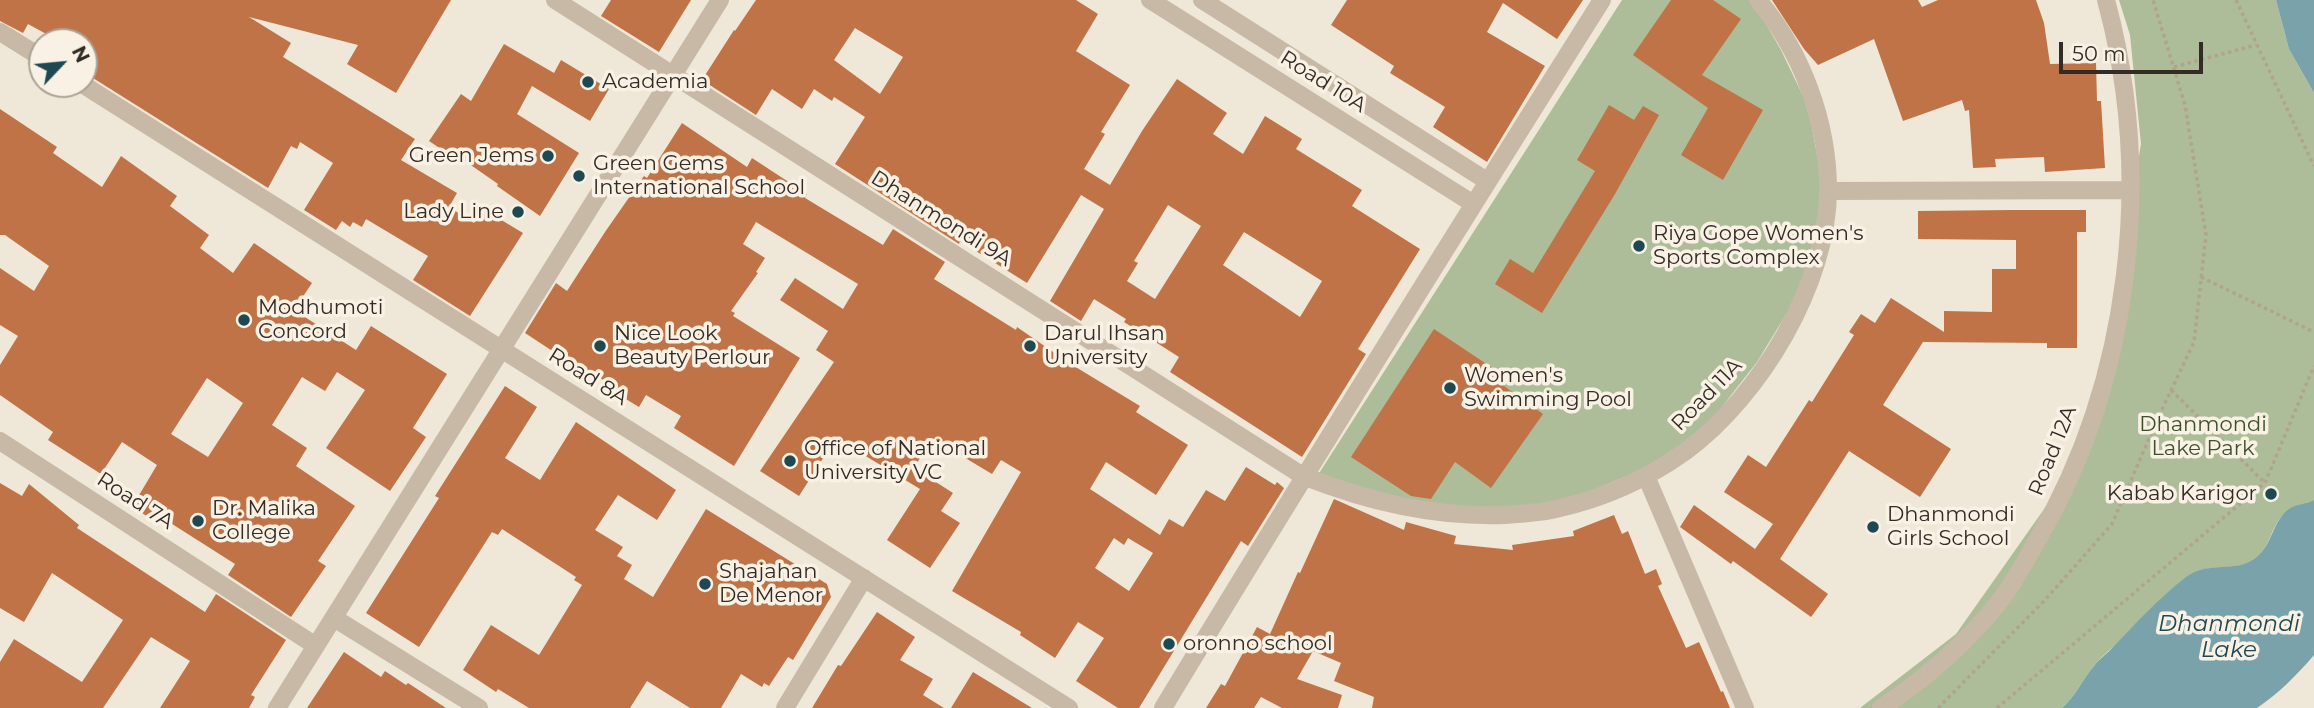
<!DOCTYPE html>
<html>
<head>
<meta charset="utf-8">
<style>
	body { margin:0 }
	#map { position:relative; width:2314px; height:708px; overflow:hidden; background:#efe7d8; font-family:Montserrat,sans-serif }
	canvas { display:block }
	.north { position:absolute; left:28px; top:28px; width:70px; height:70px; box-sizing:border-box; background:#f8f1e4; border:2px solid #a9a298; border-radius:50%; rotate:64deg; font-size:19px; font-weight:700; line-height:28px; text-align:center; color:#332c26 }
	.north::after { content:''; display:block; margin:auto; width:24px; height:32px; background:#1e4852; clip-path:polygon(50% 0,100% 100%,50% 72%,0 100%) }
	.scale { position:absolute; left:2059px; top:42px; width:144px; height:32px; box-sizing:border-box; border:4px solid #332c26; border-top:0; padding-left:9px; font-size:21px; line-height:24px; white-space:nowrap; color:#332c26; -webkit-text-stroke:5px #f8f1e4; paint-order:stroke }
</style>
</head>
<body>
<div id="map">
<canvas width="2314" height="708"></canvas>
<div class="north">N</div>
<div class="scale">50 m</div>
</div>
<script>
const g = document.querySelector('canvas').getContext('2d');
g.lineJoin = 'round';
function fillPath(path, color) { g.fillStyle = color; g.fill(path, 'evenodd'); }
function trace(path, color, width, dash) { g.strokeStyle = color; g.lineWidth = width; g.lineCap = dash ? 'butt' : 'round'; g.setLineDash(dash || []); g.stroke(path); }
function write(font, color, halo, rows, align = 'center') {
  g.font = font + ' Montserrat,sans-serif'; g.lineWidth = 7; g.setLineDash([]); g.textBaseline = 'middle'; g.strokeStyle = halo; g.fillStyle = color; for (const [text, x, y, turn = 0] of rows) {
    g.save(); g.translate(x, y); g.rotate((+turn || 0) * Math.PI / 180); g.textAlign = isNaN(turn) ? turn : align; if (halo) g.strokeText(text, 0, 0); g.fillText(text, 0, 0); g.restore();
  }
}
const green = new Path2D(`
	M1622,0H1749L1759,12L1781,50L1804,98L1812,127L1820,172V202L1815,235L1801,290L1757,362L1703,431L1667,458L1627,476L1586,493L1523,510H1454L1316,478Z
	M2119,0H2276L2289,49L2314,93V500C2303,505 2290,506 2281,517C2271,529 2269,547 2257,558C2237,574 2209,560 2186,578C2162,596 2142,618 2120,640C2112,649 2101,656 2094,666C2082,680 2076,696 2062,708H1860L1956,634L2090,444L2141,144L2130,35Z`);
const water = new Path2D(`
	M2276,0H2314V93L2289,49Z
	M2314,500V655C2297,675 2279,693 2257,708H2062C2076,696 2082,680 2094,666C2099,659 2107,654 2113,647C2136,623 2159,598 2186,577C2209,560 2237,574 2257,557C2272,545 2273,520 2289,509C2297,504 2306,504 2314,500Z`);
const building = new Path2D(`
	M0,0H451L396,93L347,64L358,45L249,17L291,43L283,57L415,139L401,160L457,193L449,207L474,223L483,209L523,233L470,316L413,280L428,256L366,219L362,227L353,222L350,227L342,221L336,230L304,210L333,163L300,142L297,149L291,146L268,188L85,73L93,60L84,55V42H61L28,24L23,33L0,21Z
	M611,0H691L659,52L601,16Z
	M756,0H1076L1098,14L1076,51L1130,85L1101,132L1105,134L1084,169L1110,185L1142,131L1177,79L1227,113L1213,134L1243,154L1265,116L1302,139L1296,149L1362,190L1352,206L1420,249L1358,349L1366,354L1302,457L1170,372L1179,357L1124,322L1126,319L1094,299L1081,321L1050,301L1104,209L1081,195L1027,283L960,241L959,244L835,164L865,117L834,97L832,101L814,89L802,109L772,89L756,115L702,80L734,30L735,31ZM855,28L903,57L880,94L834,60ZM1168,205L1201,226L1155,299L1127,281L1138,263L1134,261ZM1244,232L1322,281L1300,317L1223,265Z
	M1347,0H1583L1557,39L1503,3L1487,32L1545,66L1487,162L1433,127L1445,107L1390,73L1394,66L1331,25Z
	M1671,0H1713L1741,19L1702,75L1763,110L1723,180L1681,155L1708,108L1633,55Z
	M1772,0H1918L1922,7L1938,0H2036L2044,23L2050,64L2096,63L2097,101H2101L2105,168L2045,172L2044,157L1995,159L1996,167L1973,168L1969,110L1965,111L1962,100L1903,121L1874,39L1818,65L1804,49Z
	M504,44L554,73L561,60L609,89L590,121L532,86L517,114L579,153L540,216L497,186L498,184L455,154L453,157L429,141L461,94L471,101Z
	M1609,105L1634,120L1643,106L1659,115L1615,194L1542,313L1495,284L1510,259L1533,273L1595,171L1577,160Z
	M0,109L57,147L53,153L102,187L121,156L177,196L170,206L209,235L200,248L233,273L254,243L312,283L294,310L356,350L371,326L447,374L413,428L426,437L390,491L326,448L365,390L337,372L325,391L302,377L272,425L307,448L296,466L355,506L318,561L326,566L291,617L228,575L235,564L158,515L155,521L132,507L157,465L122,442L101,474L48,440L53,432L0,395V365L18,336L0,325V268L34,291L49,266L5,235H0ZM207,378L243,403L208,457L171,434Z
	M682,123L747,167L752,158L807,194L805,198L883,245L893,229L945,262L934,279L1016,330L1017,327L1069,363L1140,406L1136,412L1188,445L1156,495L1106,462L1090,489L1160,535L1169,519L1183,527L1206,490L1225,501L1246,467L1275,485L1277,482L1284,488L1248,546L1241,541L1139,708H1118L1076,681L1104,638L1078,622L1055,658L1020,635L1021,632L952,591L1021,472L1001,460L992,474L932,438L914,468L953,493L941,511L960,523L930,568L887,540L920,489L836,438L799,496L760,471L834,362L816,350L828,331L780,300L795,278L843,309L858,284L756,222L743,244L765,258L756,272L758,273L731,311L735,313L733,316L800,358L734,466L674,428L681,416L646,395L639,407L611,390L613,386L561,354L560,356L525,333L556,283L567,291L605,232L644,176L647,178ZM1114,538L1124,545L1128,538L1153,553L1129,591L1095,568Z
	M2013,210H2086V232H2077V348H2047V343L1923,342L1883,405L1951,449L1920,497L1849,451L1780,559L1828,594L1811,617L1733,561L1731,564L1680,527L1694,505L1755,549L1773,524L1724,492L1748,455L1766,467L1809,400L1812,402L1854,335L1849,332L1861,314L1875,323L1891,298L1944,332V311L1992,312V269H2016V240L1918,239V211Z
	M1434,329L1509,379L1504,386L1543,414L1491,488L1455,462L1431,499L1411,496L1351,457Z
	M505,386L537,407L505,458L540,480L576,422L676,490L657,520L618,495L595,530L623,547L617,556L632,565L624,579L653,597L706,509L827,584L831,597L793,660L788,657L769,686L764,683L762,687L741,674L721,708H690L647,681L630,708H529L498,689L496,692L463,670L491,625L539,655L582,585L574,580L576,577L502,529L498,535L492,532L419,647L366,613L439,498L435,496Z
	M0,483L22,496L29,484L79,525L77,528L205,612L216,594L286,640L251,695L255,697L249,708H160L190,661L151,637L103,708H0V662L14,639L82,682L123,620L52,573L24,622L0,608Z
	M1334,499L1404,530L1406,522L1456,536L1454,544L1513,550L1512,545L1574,536L1573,531L1614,515L1622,534L1628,531L1645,574L1656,569L1662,584L1658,586L1686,648L1699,642L1721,692L1723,691L1730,708H1372L1374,697L1334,681L1341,663L1313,651L1297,679L1342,695L1338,708H1282L1261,697L1254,708H1206L1221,684L1225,686L1257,627L1270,634L1298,572L1300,573Z
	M877,612L915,637L900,660L933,679L923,695L944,708H812L838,665L841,666Z
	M344,652L381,677L385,671L406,685L408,683L446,708H307Z
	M973,672L1032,708H951Z`);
const path = new Path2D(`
	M2236,0L2314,166
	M2174,67L2256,45
	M2201,277L2314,332
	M2171,390L2265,483
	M1938,708L2046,599L2112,524L2158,418L2194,342L2206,235L2185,105L2153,0
	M1997,708L2265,483L2314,366`);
const minor = new Path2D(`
	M555,0L1303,476C1370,502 1432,517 1504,515C1521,514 1539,513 1556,509C1602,499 1647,479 1686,451C1760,396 1828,284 1828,190C1828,122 1802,52 1758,0
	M1150,0L1472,203
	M1202,0L1487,181
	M0,32L42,58
	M82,84L1069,708
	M1828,191L2131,190
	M0,441L316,646
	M1646,476L1745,708
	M334,618L479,708
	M277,708L720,0
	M785,708L864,578
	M1163,708C1307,470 1454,235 1602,0
	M1881,708C1925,679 1966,643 1999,602C2014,583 2026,560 2038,539C2131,379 2154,177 2106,0`);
const markers = [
	[588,82,7,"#1e4852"],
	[548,156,7,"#1e4852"],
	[579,176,7,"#1e4852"],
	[518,212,7,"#1e4852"],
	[1639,246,7,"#1e4852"],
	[244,320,7,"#1e4852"],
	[600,346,7,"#1e4852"],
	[1030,346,7,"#1e4852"],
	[1450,388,7,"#1e4852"],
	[790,461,7,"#1e4852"],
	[2271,494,7,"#1e4852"],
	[198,521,7,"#1e4852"],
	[1873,527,7,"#1e4852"],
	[705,584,7,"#1e4852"],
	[1169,644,7,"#1e4852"]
];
const poiNames = [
	["Academia",602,82],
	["Green Jems",534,156,"right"],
	["Green Gems",593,164],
	["International School",593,188],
	["Lady Line",504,212,"right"],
	["Riya Gope Women's",1653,234],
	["Sports Complex",1653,258],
	["Modhumoti",258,308],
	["Concord",258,332],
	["Nice Look",614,334],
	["Beauty Perlour",614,358],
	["Darul Ihsan",1044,334],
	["University",1044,358],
	["Women's",1464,376],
	["Swimming Pool",1464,400],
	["Office of National",804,449],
	["University VC",804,473],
	["Kabab Karigor",2257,494,"right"],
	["Dr. Malika",212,509],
	["College",212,533],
	["Dhanmondi",1887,515],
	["Girls School",1887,539],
	["Shajahan",719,572],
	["De Menor",719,596],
	["oronno school",1183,644]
];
const streetNames = [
	["Road 10A",1323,82,32],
	["Dhanmondi 9A",941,219,32],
	["Road 8A",588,377,32],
	["Road 11A",1707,395,-46],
	["Road 12A",2053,451,-68],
	["Road 7A",135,501,33]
];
const parkNames = [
	["Dhanmondi",2203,425],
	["Lake Park",2203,449]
];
const waterNames = [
	["Dhanmondi",2229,624],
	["Lake",2229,650]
];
fillPath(green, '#adbd99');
fillPath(water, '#79a2ab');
fillPath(building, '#c07346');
trace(path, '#b2a38f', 3.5, [3.5, 3.5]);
trace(minor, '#c7b9a5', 18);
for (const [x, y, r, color] of markers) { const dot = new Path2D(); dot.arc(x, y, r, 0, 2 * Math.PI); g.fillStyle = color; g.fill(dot); trace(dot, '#f8f1e4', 2.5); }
write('21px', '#332c26', '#f8f1e4', poiNames, 'left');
write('21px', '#332c26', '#f8f1e4', streetNames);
write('21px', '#3d502b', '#f8f1e4', parkNames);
write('italic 23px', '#1e4852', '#f8f1e4', waterNames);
</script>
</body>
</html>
